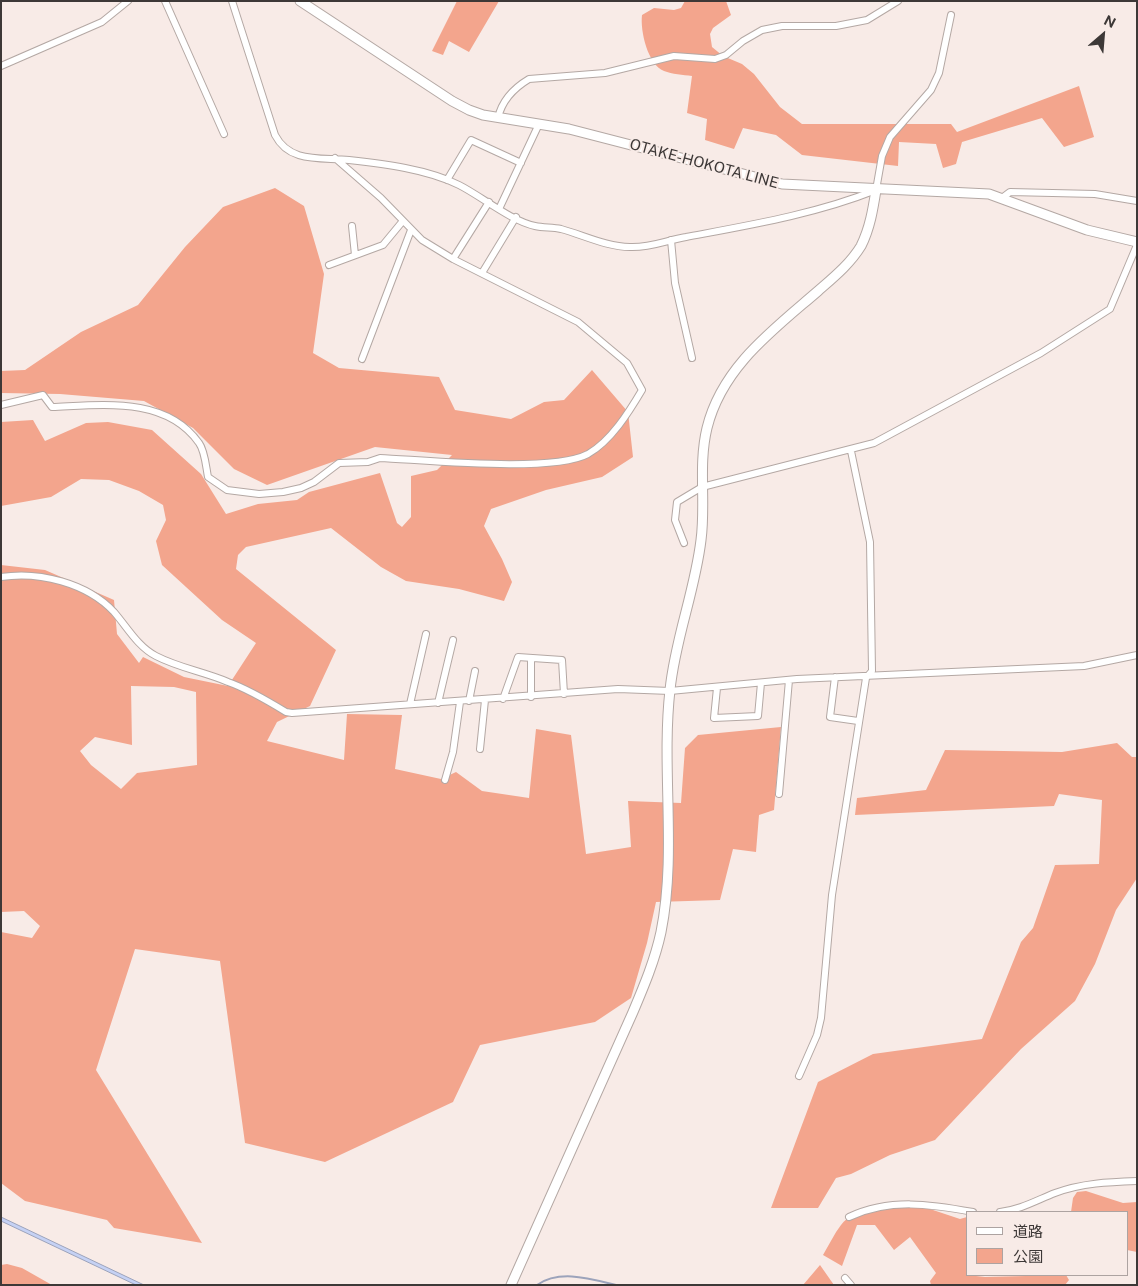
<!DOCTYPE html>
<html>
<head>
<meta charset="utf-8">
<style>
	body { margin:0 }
	#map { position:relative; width:1138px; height:1286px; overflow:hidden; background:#f8ebe7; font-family:"Public Sans","Noto Sans JP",sans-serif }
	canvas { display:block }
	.frame { position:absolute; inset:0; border:2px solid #3d3837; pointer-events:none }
	.legend { position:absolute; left:966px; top:1211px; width:162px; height:65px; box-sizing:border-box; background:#f8ebe7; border:1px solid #ada3a1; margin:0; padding:6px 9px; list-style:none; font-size:15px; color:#3d3837 }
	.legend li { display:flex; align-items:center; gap:10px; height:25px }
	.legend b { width:25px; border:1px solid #ada3a1 }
	.north { position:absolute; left:1078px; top:10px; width:50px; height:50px; -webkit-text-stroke:4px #f8ebe7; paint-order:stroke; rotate:27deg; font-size:14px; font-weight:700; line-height:20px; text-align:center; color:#3d3837 }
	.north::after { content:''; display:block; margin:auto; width:18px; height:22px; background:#3d3837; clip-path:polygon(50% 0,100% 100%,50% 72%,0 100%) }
</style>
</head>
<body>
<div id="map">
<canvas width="1138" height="1286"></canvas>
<div class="frame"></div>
<ul class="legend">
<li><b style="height:6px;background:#fff"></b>道路</li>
<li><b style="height:14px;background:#f3a58d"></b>公園</li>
</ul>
<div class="north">N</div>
</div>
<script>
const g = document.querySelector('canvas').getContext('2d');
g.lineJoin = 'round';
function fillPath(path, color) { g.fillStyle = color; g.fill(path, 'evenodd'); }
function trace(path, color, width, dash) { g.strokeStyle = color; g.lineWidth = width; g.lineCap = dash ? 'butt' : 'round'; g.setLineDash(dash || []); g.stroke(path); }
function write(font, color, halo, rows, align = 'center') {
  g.font = font + ' "Public Sans",sans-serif'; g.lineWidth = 4; g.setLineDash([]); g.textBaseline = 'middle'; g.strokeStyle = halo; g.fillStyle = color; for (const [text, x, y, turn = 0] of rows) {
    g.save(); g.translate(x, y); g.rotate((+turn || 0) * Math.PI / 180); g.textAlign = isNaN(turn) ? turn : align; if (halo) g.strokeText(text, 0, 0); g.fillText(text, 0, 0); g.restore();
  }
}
const green = new Path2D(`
	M457,1H499L469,52L449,41L443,55L432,51Z
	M685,1H726L731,15L713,28L710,34L712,47L723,56L742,64L754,74L780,107L802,124H951L957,132L1079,86L1094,137L1064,147L1042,118L962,142L956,164L943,168L936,144L899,142L898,166L802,155L776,135L743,128L734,149L705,140L707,119L687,113L692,76C683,75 672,74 664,71C648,65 640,31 642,15L654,8L674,10L681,8Z
	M275,188L304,206L324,274L313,353L339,368L439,377L455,410L511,419L544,402L564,400L592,370L628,412L633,457L602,477L546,490L491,509L484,526L502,559L512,582L504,601L459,589L406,581L381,567L331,528L246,547L238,555L236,569L336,650L310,706L277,722L267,741L344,760L347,714L402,715L395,769L441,779L456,772L482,791L529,798L536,729L571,735L586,854L631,847L628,801L681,803L685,748L698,735L781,727L774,810L759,815L756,852L733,849L720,900L656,902L647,943L631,998L595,1022L480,1045L453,1102L325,1162L245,1143L220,961L135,949L96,1070L202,1243L114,1228L107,1220L25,1201L1,1183V932L32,938L40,926L24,911L1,912V565L45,570L114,600L117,634L139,663L143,657L184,677L228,686L256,643L222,620L162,565L156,541L166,520L163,505L139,491L109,480L81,479L51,497L1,506V422L33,420L45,441L86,423L108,422L152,430L201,474L226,514L258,504L297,500L309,492L380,473L397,523L402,527L411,517V476L437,470L452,455L375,447L267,485L234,469L193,428L144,401L60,394L1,393V371L25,370L81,332L138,305L185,247L223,207ZM131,686L174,687L196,692L197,765L137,773L121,789L91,765L80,751L95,737L132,745Z
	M1117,743L1132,757H1137V878L1116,910L1095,964L1075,1001L1021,1049L935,1140L890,1155L851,1174L836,1178L818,1208H771L818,1082L873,1054L982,1039L1021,942L1033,928L1055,865L1099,864L1102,800L1059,794L1054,806L855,815L857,798L926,790L945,750L1062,752Z
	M1086,1191L1123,1203L1137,1202V1252L1127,1250V1212H1071L1073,1198L1077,1192Z
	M906,1201L960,1219L967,1217V1275L985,1277L1066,1275L1069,1280L1065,1285H931L930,1281L936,1273L910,1237L894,1250L875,1225H857L842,1266L823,1255C829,1245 834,1234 841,1225C855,1207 885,1204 906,1201Z
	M7,1264L22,1268L52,1285H1V1265Z
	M820,1265L834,1285H803Z`);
const water = new Path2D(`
	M1,1217L144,1285H136L1,1221Z`);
const stream = new Path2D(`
	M537,1285C560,1269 591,1279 616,1285`);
const street = new Path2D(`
	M165,1L224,134
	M232,1L275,135C290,164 322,157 349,160C384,164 427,169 459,185C481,196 511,221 535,226C544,228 552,227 561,229C583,235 607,247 630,247C650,248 667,240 686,237C750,225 816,214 876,190L882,156L890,137L931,90L939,73L951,15
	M1,66L102,22L128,1
	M498,118C502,100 514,88 529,79L605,73L674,56L715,59L726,55L743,41L762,30L782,26H836L867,20L898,1
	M447,180L471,140L521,163
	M1002,198L1010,192L1095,194L1137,201
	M499,209L539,124
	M352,226L355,255
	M671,240L675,283L692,358
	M453,259L489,202
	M329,265L383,245L402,222
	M482,273L516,217
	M362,359L411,230
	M1,405L43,395L52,407C102,405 166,396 199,443C205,451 206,467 208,477L227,490L259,494L283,492L301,488L314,482L339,463L368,462L380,458C425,460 552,473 588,454C611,441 629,412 642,390L627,363L578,322L453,259L422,240L381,198L335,158
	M684,543L675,520L677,502L702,487L874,443L1041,353L1110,309L1137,245
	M1,577C39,571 87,583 114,612C127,627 138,647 156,656C179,668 205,672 228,682C248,689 268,701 286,712L292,713L618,689L670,691L797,679L1084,666L1137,655
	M531,659V697
	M835,677L830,717L858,721
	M717,688L714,718L758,716L761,683
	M503,699L518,657L562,660L564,694
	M469,701L475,671
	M438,703L453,640
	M410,704L426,634
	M480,749L485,700
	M445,780L453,752L460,702
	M779,794L789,680
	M799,1076L817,1035L821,1018L832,895L866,678L872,671L870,542L851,451
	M1000,1212C1020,1210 1037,1200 1055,1193C1082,1183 1109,1182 1137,1181
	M849,1217C890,1198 930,1204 973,1212
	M845,1278L851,1285`);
const secondary = new Path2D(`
	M300,1L452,101L469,110L483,115L569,129L782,184L989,194L1087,230L1137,242
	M511,1285L633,1012C644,986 655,960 661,932C677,852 661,770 670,690C675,639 695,591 701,540C706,503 698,465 707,428C722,367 773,330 818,291C834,277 850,264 861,246C870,228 873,209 876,190`);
const streetNames = [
	["OTAKE-HOKOTA LINE",704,164,15]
];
fillPath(green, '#f3a58d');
fillPath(water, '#c5d1f4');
trace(water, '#9ca3bb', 1);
trace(stream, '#9ca3bb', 2);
trace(street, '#b4a8a4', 8);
trace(secondary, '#b4a8a4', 11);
trace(street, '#fff', 6);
trace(secondary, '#fff', 9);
write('15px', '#3d3837', '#f8ebe7', streetNames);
</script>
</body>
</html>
